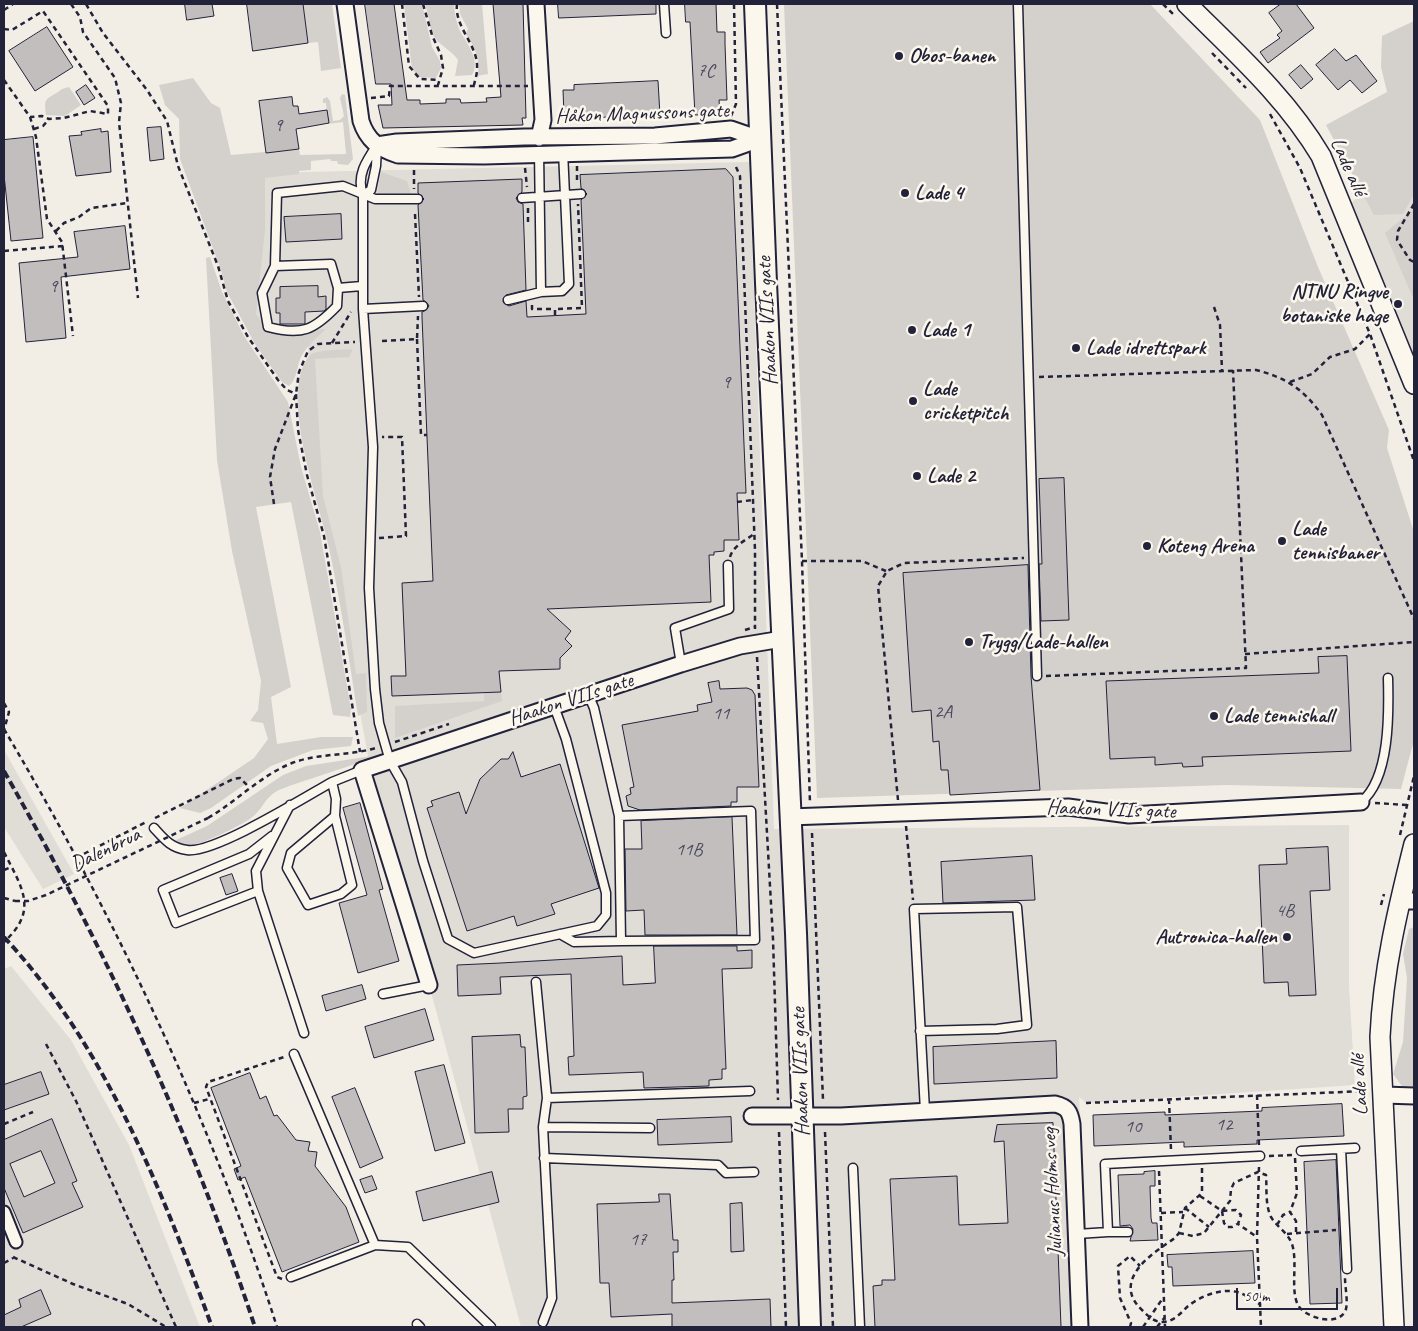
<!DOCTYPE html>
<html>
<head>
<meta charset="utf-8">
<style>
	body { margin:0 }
	#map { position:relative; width:1418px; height:1331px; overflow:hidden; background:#f2eee5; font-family:Caveat,sans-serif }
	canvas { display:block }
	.frame { position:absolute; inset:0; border:5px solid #22223b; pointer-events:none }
	.scale { position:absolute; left:1236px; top:1288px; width:102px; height:22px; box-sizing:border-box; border:2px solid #22223b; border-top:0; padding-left:6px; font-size:15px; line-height:18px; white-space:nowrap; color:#22223b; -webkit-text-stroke:4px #fbf7ec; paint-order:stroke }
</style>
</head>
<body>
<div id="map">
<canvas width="1418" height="1331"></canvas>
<div class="frame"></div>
<div class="scale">50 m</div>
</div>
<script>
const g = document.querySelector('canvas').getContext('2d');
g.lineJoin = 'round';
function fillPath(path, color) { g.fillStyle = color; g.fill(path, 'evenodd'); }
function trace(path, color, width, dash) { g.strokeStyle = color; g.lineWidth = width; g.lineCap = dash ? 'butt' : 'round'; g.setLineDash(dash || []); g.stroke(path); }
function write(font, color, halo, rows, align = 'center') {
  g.font = font + ' Caveat,sans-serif'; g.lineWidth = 5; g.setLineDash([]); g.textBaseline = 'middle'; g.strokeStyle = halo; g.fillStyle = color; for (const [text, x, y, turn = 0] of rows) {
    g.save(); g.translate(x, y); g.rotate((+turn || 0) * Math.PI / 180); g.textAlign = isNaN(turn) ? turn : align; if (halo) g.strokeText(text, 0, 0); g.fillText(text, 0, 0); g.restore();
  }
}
const built = new Path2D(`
	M1414,143V384L1343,211Z
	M749,162L774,829L1349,825V987L1355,1085L1086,1103L1079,1097L1089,1327H521L369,761L319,491L308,347L253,327L260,173Z
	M4,750L74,874L43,889L4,827Z
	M11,966L71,1040L129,1145L200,1327H4V969Z`);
const green = new Path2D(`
	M303,4H332L341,68L321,71L318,42L308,43Z
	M404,4H422L432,47L440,61L441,68L436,78L419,77L412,69Z
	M425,4H454C454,12 457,24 460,31C467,44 481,60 472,75L455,76L458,60C452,51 442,47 435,38C429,30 429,14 425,4Z
	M459,4H482L488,74L477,76C482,62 475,47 466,34L468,29L460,14Z
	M784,4H1150L1260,120L1318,267L1389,430L1387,448L1414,532V740L1401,789L1226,785L817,798Z
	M1414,21V194L1403,214L1374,215L1326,125L1387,92L1381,67L1382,36Z
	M193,78L211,103L220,108L231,155L299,149L300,155L346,154L343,122L328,124L326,103H323V99L327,97L330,101L333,121L340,120L344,116L340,98L342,94L345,95L353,159L348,165L338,164L337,161H331L330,159L311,161V170L299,171V174L265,178V230L256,314L267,329L276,333L326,329C317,337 307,346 301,357C297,365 297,380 289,386L282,382L255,344L227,292L221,270L180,159L179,119L165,105L159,85Z
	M69,87L81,105L65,116L46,115C44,98 45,100 58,92C62,89 64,88 69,87Z
	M381,172L407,181L411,194L377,195Z
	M1414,209V300L1385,233Z
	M210,257L222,292L244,336L288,402L301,467L320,532L351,709L350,717L333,715L291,502L256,507L291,687L271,697L277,744L321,737H353L351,746L313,750L271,766L211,808L200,813L180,808L254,758L268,739L263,723L250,721L258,710L261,681L232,551L217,460L206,258Z
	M353,349L349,357L315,359L323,496L341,567L356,674L366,673L367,712L358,716C349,660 341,603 329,548C320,503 278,395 309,356C315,349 344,350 353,349Z
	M501,692L502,701L395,738V706L484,701V693Z
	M372,756C370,761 291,784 277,791C265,797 261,812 251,818C242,825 199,846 188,846C184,846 178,843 174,841L207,826L283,775L306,766Z
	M1414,927V1088L1402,1086L1393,1074L1403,1042L1407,978L1403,954L1409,929Z`);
const building = new Path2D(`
	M185,4H212L214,16L187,20Z
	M247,4H303L308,43L253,51Z
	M365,4H394L407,100H420V104L446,103V99H460L461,103L487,102L486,98L501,97L493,4H523L526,118H522L523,125L383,128L378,105H392L391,84H376Z
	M558,4H656V14L559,18Z
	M685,4H716L717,32H725V44L727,100H719L720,114L695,115L690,22H686Z
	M1281,4H1296L1314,28L1268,63L1260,52L1280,38L1277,35L1282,31L1269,13Z
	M47,27L73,67L35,91L9,51Z
	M1335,49L1346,61L1356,55L1377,81L1362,93L1350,80L1338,90L1316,65Z
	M1301,65L1313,79L1301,89L1289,75Z
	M658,81L660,115L584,118V114L564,115L563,90H574V85Z
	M86,85L95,98L84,105L76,92Z
	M292,97L293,106H298L299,114L327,110L329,123L296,129L299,149L266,153L259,101Z
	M161,127L164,159L150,161L147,128Z
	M101,129V132L108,131L111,172L76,176L69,136L82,135L81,132Z
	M33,137L43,238L11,241L4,175V140Z
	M726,169L733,177L746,493H737L739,540H724V551L714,552V555H709L711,602L547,609L571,631L565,639L572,646L560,658V669L499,671L501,692L392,696L391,676H406L402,583L433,581L422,317V312L426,310L429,306L427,303L423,300L418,205L424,199L418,193V183L522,179V192L516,198L518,202L523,204L526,290L506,295L503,302L509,306L526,301L527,317L586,314L581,200L587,194L581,188L580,175Z
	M341,214L342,239L286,242L284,217Z
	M125,226L130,269L61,277L66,338L26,342L19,263L78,257L74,232Z
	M318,286V297L326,296V309L324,311L305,312V324H280V313H276V298H280V287Z
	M1064,478L1069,620L1041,621L1039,564H1042L1039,479Z
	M1028,565L1031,676L1040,790L950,795L948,770H941L939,741L933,742L931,710L912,712L903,573Z
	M1347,656L1351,751L1202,757L1203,766L1183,767L1182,763L1155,765V757L1110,759L1106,681L1319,673L1318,657Z
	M719,681L720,689L747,688L752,690L755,695L759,787H737V802H731V806L640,810L628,806L626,796L631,794L630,788L634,787L622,725L698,711L697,705L712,702L708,683Z
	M513,752L521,777L560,764L599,888L551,904L555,914L517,926L514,916L467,931L427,808L433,806L431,801L459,792L466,814L480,779L501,759H508Z
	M360,803L383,889L379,890L399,961L358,973L339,903L367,895L343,808Z
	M732,817L737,935H645L644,910L626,911L625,849H642L641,821Z
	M1328,847L1330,890L1310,891L1316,995L1289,996L1288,982L1264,983L1259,865L1287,864L1286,849Z
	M1032,856L1035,900L943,903L941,862Z
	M232,874L238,891L226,895L220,878Z
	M654,946H737V951L752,950V968L722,969L726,1069H722V1079L709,1080V1086L644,1088L643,1072L569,1075L568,1057L574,1056L571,974L500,977L501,994L458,996L457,965L501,963L622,956L623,985L655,983Z
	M362,985L366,999L326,1011L322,996Z
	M425,1009L434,1040L374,1058L365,1027Z
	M520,1035L521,1047H525L527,1096L523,1097V1109H508L509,1132L475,1133L472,1037Z
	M1056,1041L1057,1078L934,1084L933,1047Z
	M444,1065L465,1143L435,1151L415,1072Z
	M41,1072L49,1094L4,1110V1085Z
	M250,1073L260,1099L266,1096L274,1116L277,1115L296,1140L310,1142L308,1151L317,1152L315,1166L346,1207L359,1242L282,1272L245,1177L238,1180L234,1169L241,1166L211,1088Z
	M355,1088L383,1158L360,1168L332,1097Z
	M1342,1104L1344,1136L1257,1140V1144L1184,1147V1142L1094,1146L1093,1115L1165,1112V1115L1262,1111V1108Z
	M731,1117L732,1142L658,1145L657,1120Z
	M52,1119L77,1181L72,1183L83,1207L23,1233L4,1188V1140ZM41,1151L55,1183L24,1197L10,1164Z
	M1053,1123L1061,1327H875L873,1286L882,1285V1280H895L890,1179L957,1176L959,1225L1008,1223L1004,1141L994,1142L997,1125Z
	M1336,1160L1342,1303L1310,1304L1304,1162Z
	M1155,1171V1186H1150L1151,1218L1152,1223H1157L1158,1240L1130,1241L1133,1229L1130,1225L1120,1226L1118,1175L1144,1174V1172Z
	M492,1172L499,1202L423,1221L416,1192Z
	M372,1176L377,1189L365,1193L360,1180Z
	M659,1194H670L673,1240H678V1252H673L674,1280H672V1303L770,1299L771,1327H672V1314L611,1317L609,1283H600L597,1204L659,1202Z
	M742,1203L744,1251L731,1252L730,1204Z
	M1253,1251L1255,1283L1173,1286L1172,1267H1168L1167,1255Z
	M41,1290L51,1314L21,1327H4V1315L21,1307L19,1300Z`);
const path = new Path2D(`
	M71,4L80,17L83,32L115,78L121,103L119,122L138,298
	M86,4L103,33L147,90L167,121L178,166L218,266L228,301L248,337L278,380L287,390L296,394L298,430L307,475L324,536L360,752
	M402,4L409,66L420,79L439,80
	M423,4L432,35L441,55L443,68L438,85
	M457,4C454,27 479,46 477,69C477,75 475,80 474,85
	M777,4L802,561L810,803
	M1163,4L1174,15
	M4,10L13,4
	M4,29L12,30L43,11L108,106V114L90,111L64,118L49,119L42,116L30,117
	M1212,53L1246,88
	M4,80L30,117L36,137L47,219L62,242L73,336
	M371,98L389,96L390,86H528
	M1270,114L1300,168L1370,334L1414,461
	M731,116L736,104L734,4
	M34,129L43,126L49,119
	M577,166V183
	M736,167L740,176L755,550V629
	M525,168L527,187
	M414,170V189
	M1414,204L1398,231L1397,240L1410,260L1414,262
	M528,208V222
	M415,214L419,297
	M56,231L64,223L79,217L91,208L127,203
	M4,251L63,246
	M532,305V309H555
	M1214,307L1220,325L1222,370
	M555,315V309L582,308L578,204
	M417,339L421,435H427
	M382,341L417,339L418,316
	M332,343L351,312
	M1039,377L1256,370C1287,378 1303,389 1322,415L1414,619
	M1290,382L1312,374L1330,357L1355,349L1370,334
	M737,502L753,500
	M274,504L270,477L275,449L296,394L299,372L308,351L318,344L355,342
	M379,538L406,536L402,437H382
	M730,557C733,546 746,540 754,534
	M802,561H862L886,571
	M745,630L755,627
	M1245,654L1414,642
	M757,657L773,939L778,1100
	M1046,676L1246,668L1233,370
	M4,703L9,712L4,730
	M4,729C116,918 210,1118 277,1327
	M395,742L449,724
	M898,800L878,586L887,571L904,563L1024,558
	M1375,803L1407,805
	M155,818L233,779L240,778L249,787
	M208,818C237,801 260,776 292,763C319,753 348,756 376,748
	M906,826L913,900
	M812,833L823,1100
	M1400,835L1414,776
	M4,852C22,888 39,910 4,942
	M76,858L146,822
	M4,870L11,867
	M4,898L15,901
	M1381,905L1384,894
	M46,1044L76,1101L176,1327
	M1257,1095L1259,1146
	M1169,1099L1171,1150
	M194,1103L209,1099
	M1086,1103L1366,1091
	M4,1124L33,1112
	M779,1132L786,1327
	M825,1132L833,1327
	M1269,1156L1293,1155
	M1295,1158L1297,1193L1290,1212L1296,1221V1233
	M1259,1167L1257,1237L1261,1327
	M1202,1168V1193L1185,1208L1179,1233L1175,1238C1151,1254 1110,1281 1143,1311C1148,1316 1154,1322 1162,1322C1173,1322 1180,1314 1187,1307C1200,1296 1221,1288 1237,1292C1245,1294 1254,1301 1261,1305
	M1159,1171L1165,1327
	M1200,1196L1222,1211L1236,1210L1241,1215L1238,1224L1257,1237
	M1185,1208L1209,1227
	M1222,1211L1224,1223L1227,1227H1232L1237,1224
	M1161,1213L1183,1212
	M1277,1225L1283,1215L1290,1212
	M1179,1233L1193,1236L1204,1233L1230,1201L1231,1189L1234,1183L1258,1172L1266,1175C1267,1188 1265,1205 1271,1217C1277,1227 1288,1233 1292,1244C1298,1262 1290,1290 1298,1305C1305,1318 1340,1328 1346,1309C1348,1300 1345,1287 1345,1278
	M1287,1234L1336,1230
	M13,1257L73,1284L128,1304L166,1327
	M4,1263L13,1258
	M282,1279L277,1277L206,1087L208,1082L284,1057
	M1130,1327L1131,1323L1120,1298L1118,1266L1130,1256L1140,1266
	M1143,1327L1163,1298
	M1157,1327L1165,1317`);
const service = new Path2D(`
	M664,4L666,33
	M1018,4L1037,676
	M377,145C366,161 356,176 363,195V309L373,447L369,588L375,689L379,723L385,744L390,761L402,782L423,861L448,939L474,953L597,926L606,915V893L566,739L554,706
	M539,152L541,292
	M363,195L371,190L376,166L377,147
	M522,198L581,194
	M275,266L331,264L338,288
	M362,286L338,288L337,306C314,330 302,336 268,327L262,293L275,266L277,193L343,186L375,199H418
	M508,300L541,292L562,291L569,284L563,151
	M363,309L423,306
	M681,664L675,628L729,609L728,565
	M588,694L594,708L619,816L621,941L755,940L751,811L619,816
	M1361,802C1390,779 1389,713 1388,678
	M290,805L256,871L258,891L304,1033
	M335,816L352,885L341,894L308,905L287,868L291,853L335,816L336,799L332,782L362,770
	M154,828C164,839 171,848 187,850C214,854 305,797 332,782
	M258,891L176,923L163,890L249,854L272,836
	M560,934L574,942L621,941
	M536,982L547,1098L543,1127L552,1298L543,1322
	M383,994L429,985
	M920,1031L997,1029L1027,1025L1017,907L914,909L925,1111
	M294,1054L375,1245L408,1247L491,1327
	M547,1098L750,1091
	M543,1127L650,1128
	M1341,1149L1347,1269
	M1301,1151L1355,1148
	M544,1158L718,1165L726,1173L754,1172
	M853,1168L860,1327
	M1108,1232H1128
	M1077,1234L1108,1232L1105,1164L1260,1156
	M291,1277L375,1245
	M417,1324L420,1327`);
const pedestrian = new Path2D(`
	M4,1212L16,1242`);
const minor = new Path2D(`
	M345,4L361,121C367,140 379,149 398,155L484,156L732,149L760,139
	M536,4L543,120L539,138
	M377,145L397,142L524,137L655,136L731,129L760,139
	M789,817L1068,807L1129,815L1361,802
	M1400,901H1414
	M429,985L362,770L681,664L740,646L782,639
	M1384,1095L1414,1096
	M752,1116H841L1055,1104C1067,1107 1070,1111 1072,1124L1080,1327`);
const tertiary = new Path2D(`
	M1187,4C1235,52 1286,97 1321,156L1414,384
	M1394,1327L1380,1037C1383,970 1398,908 1414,844`);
const secondary = new Path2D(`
	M755,4L766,283L796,933L810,1327`);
const rail = new Path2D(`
	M4,771C105,948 191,1133 255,1327
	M4,937C106,1047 161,1188 212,1327`);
const pathBridge = new Path2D(`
	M15,901H28L46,895L208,818`);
const markers = [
	[899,56,5,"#22223b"],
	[905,193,5,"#22223b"],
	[1398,304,5,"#22223b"],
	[912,330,5,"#22223b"],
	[1076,348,5,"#22223b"],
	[913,401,5,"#22223b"],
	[917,476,5,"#22223b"],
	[1282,541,5,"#22223b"],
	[1147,546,5,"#22223b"],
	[969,642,5,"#22223b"],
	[1214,716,5,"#22223b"],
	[1287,937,5,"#22223b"]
];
const numberNames = [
	["7C",706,71],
	["9",278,126],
	["9",53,287],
	["9",726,383],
	["2A",943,712],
	["11",721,714],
	["11B",689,850],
	["4B",1285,911],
	["12",1224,1125],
	["10",1133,1127],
	["17",638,1240]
];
const poiNames = [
	["Obos-banen",909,56],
	["Lade 4",915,193],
	["NTNU Ringve",1388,292,"right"],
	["botaniske hage",1388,316,"right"],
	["Lade 1",922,330],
	["Lade idrettspark",1086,348],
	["Lade",923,389],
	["cricketpitch",923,413],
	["Lade 2",927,476],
	["Lade",1292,529],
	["tennisbaner",1292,553],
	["Koteng Arena",1157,546],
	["Trygg/Lade-hallen",979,642],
	["Lade tennishall",1224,716],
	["Autronica-hallen",1277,937,"right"]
];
const streetNames = [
	["Håkon Magnussons gate",642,114,-2],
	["Lade allé",1348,167,66],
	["Haakon VIIs gate",768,321,-93],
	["Haakon VIIs gate",571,700,-18],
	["Haakon VIIs gate",1111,810,2],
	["Dalenbrua",106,850,-26],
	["Haakon VIIs gate",801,1072,-92],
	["Lade allé",1360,1085,-93],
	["Julianus Holms veg",1053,1192,-93]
];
fillPath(built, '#e0dcd6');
fillPath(green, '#d4d1cc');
fillPath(building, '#c2bebe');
trace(building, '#22223b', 1);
trace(service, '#22223b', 11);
trace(pedestrian, '#22223b', 15);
trace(minor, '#22223b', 19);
trace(tertiary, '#22223b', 22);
trace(secondary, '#22223b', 24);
trace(path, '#22223b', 2.5, [5, 4]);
trace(service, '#fbf7ec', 8);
trace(pedestrian, '#fbf7ec', 11);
trace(minor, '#fbf7ec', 15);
trace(tertiary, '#fbf7ec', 19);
trace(secondary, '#fbf7ec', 20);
trace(rail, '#22223b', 4, [8, 4]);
trace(pathBridge, '#22223b', 2.5, [5, 4]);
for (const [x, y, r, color] of markers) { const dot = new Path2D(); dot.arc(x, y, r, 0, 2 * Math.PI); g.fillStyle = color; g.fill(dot); trace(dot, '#fbf7ec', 2); }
write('19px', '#4a495c', null, numberNames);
write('bold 21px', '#22223b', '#fbf7ec', poiNames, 'left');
write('21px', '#22223b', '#fbf7ec', streetNames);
</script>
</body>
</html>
